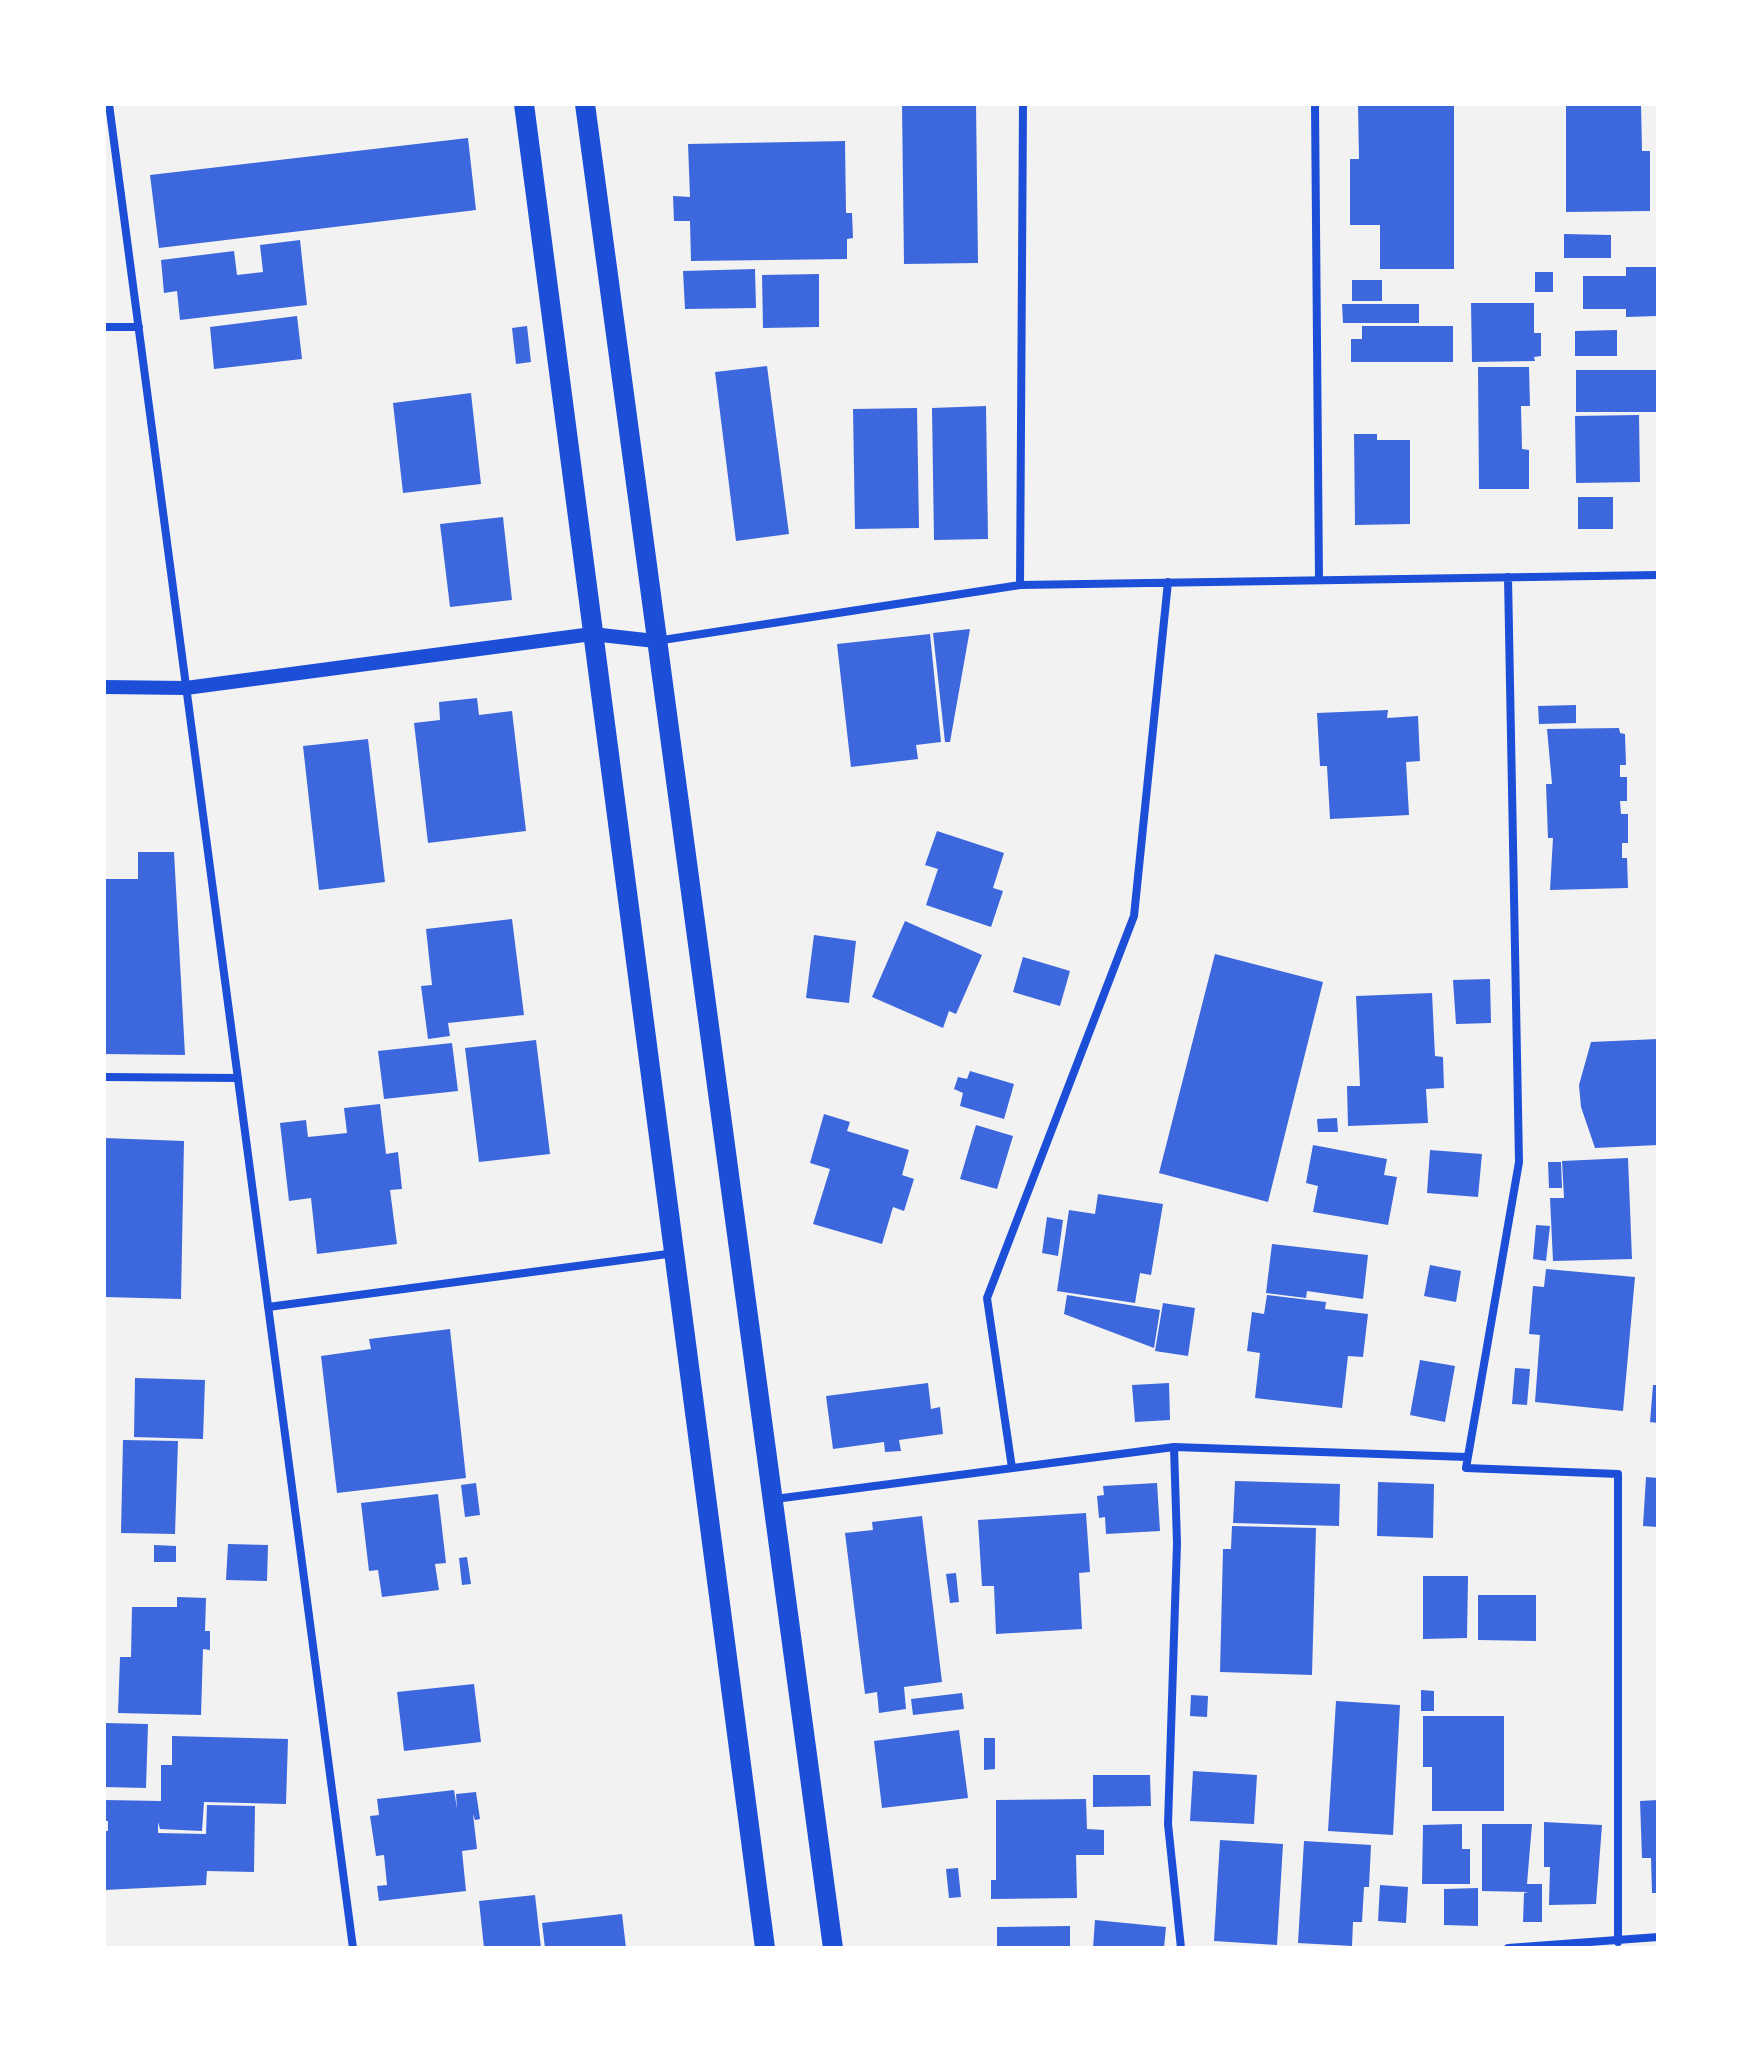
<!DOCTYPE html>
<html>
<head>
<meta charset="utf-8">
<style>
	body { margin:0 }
	#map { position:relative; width:1762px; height:2052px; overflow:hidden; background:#f2f2f2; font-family:Overpass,sans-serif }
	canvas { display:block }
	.frame { position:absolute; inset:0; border:106px solid #fff; pointer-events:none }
</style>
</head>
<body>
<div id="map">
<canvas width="1762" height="2052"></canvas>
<div class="frame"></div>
</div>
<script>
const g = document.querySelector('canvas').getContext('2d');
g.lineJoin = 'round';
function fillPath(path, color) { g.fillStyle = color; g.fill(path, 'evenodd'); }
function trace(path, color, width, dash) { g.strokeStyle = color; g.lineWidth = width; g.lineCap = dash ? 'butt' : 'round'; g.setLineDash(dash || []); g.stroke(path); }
const building = new Path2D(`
	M902,104H976L978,263L904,264Z
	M1358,104H1454V269H1380V225H1350V159H1359Z
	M1566,104H1641L1642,151H1650V211L1566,212Z
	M468,138L476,210L159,248L150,175Z
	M845,141L846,213H852L853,238L847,239V259L691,261L690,221H674L673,196L690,197L688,144Z
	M1564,234L1611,235V258H1564Z
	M300,240L307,305L180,320L177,291L164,293L161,260L234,251L237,275L263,272L260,245Z
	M1626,267H1658V316L1626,317V309H1583V276H1626Z
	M755,269L756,308L685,309L683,271Z
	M1535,272H1553V292H1535Z
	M819,274V327L763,328L762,275Z
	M1352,280H1382V301H1352Z
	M1471,303H1534V333H1541V356L1534,357L1535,361L1472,362Z
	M1342,304H1419V323H1343Z
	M297,316L302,359L214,369L210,327Z
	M527,326L531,362L516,364L512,328Z
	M1362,326H1453V362H1351V339H1362Z
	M1617,330V356H1575V331Z
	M767,366L789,534L736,541L715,372Z
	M1478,367H1529L1530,406H1521L1522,449L1529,450V489H1479Z
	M1576,370H1658V412H1576Z
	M471,393L481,484L403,493L393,403Z
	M986,406L988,539L934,540L932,408Z
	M917,408L919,528L855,529L853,409Z
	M1639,415L1640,482L1576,483L1575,416Z
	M1354,434H1377V440H1410V524L1355,525Z
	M1578,497H1613V529H1578Z
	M503,517L512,600L450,607L440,524Z
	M970,629L950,742H945L933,633Z
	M930,634L941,742L916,745L918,759L851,767L837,644Z
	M477,698L479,715L512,711L526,831L428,843L414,723L440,720L439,702Z
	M1576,705V723L1539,724L1538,706Z
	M1388,710L1387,718L1418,716L1420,761L1406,762L1409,815L1330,819L1327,766H1320L1317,713Z
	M1619,728L1620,733L1625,734L1626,765H1620V777H1627V801H1620L1621,814H1628V843H1622V858H1627L1628,888L1550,890L1553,838H1548L1546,784H1552L1547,729Z
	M368,739L385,882L319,890L303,746Z
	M937,831L1004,853L993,888L1003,891L991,927L926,905L938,869L925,865Z
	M138,852H174L185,1055L104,1054V879H138Z
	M512,919L524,1015L448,1023L450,1036L428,1039L421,986L432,985L426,929Z
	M905,921L982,955L956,1014L949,1011L943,1028L872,997Z
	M814,935L856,941L849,1003L806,998Z
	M1215,954L1323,982L1268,1202L1159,1173Z
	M1023,957L1070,971L1060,1006L1013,992Z
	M1490,979L1491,1023L1456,1024L1453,980Z
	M1432,993L1435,1056L1443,1057L1444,1088L1426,1089L1428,1123L1348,1126L1347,1086H1360L1356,996Z
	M1658,1039V1145L1595,1148L1581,1107L1579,1085L1591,1042Z
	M536,1040L550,1154L479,1162L465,1048Z
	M452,1043L458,1091L384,1099L378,1051Z
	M970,1071L1014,1084L1004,1119L960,1106L963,1093L954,1089L958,1077L967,1079Z
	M380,1104L386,1154L398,1152L402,1189L390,1190L397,1244L317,1254L311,1198L289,1201L280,1123L306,1120L308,1137L347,1133L344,1108Z
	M824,1114L850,1122L847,1131L909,1150L902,1175L914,1179L904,1211L893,1207L882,1244L813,1224L830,1169L810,1163Z
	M1337,1118L1338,1132H1318L1317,1119Z
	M976,1125L1013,1136L997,1189L960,1179Z
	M104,1138L184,1141L181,1299L104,1297Z
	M1313,1145L1387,1159L1384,1175L1397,1177L1388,1225L1313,1212L1318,1186L1306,1183Z
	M1430,1150L1482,1154L1478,1197L1427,1193Z
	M1628,1158L1632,1259L1553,1261L1550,1198H1564L1562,1161Z
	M1548,1162H1561L1562,1188H1549Z
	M1098,1194L1163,1204L1151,1275L1140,1273L1135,1303L1057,1291L1069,1210L1095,1214Z
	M1047,1217L1063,1220L1058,1256L1042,1253Z
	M1536,1225L1550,1226L1546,1261L1533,1259Z
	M1272,1244L1368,1255L1363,1299L1307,1291L1306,1298L1266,1293Z
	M1430,1265L1461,1271L1456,1302L1424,1296Z
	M1546,1269L1635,1277L1623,1411L1535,1402L1540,1335L1529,1334L1533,1286L1544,1287Z
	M1067,1295L1160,1310L1154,1348L1064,1314Z
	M1267,1295L1326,1302L1325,1309L1368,1314L1363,1357L1348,1356L1342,1408L1255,1398L1260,1353L1247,1351L1252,1312L1264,1314Z
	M1163,1303L1195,1308L1188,1356L1155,1351Z
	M450,1329L466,1478L337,1493L321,1356L371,1349L369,1339Z
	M1420,1360L1455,1366L1445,1422L1410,1415Z
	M1515,1368L1530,1369L1527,1405L1512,1404Z
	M135,1378L205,1380L203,1439L134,1437Z
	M928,1383L931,1409L940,1407L943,1434L899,1440L901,1451L885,1452L884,1442L833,1449L826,1396Z
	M1169,1383L1170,1420L1135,1422L1132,1385Z
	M1653,1385H1658V1423L1650,1422Z
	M123,1440L178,1441L175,1534L121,1533Z
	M1646,1477L1658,1478V1527L1643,1526Z
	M1235,1481L1340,1484L1339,1526L1233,1523Z
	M1378,1482L1434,1484L1433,1538L1377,1536Z
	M476,1483L480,1515L465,1517L461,1485Z
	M1157,1483L1160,1531L1106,1534L1105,1517L1099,1518L1097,1496L1104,1495L1103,1486Z
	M438,1494L446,1563L435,1564L439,1590L382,1597L378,1570L369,1571L361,1503Z
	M1086,1513L1090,1572L1079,1573L1082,1629L996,1634L994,1586H982L978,1520Z
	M922,1516L942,1682L904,1687L906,1709L879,1713L877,1692L865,1694L845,1533L873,1530L872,1522Z
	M1232,1526L1316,1528L1312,1675L1220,1672L1223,1549H1231Z
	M228,1544L268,1545L267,1581L226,1580Z
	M154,1545L176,1546V1562H154Z
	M467,1557L471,1584L462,1585L459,1558Z
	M956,1573L959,1602L950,1603L946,1574Z
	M1423,1576H1468L1467,1638L1423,1639Z
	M1478,1595H1536V1641L1478,1640Z
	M177,1597L206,1598L205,1631H210V1650L203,1649L201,1715L118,1713L120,1657H131L132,1607H177Z
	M474,1684L481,1742L404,1751L397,1692Z
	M1421,1690L1434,1691V1711H1421Z
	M962,1693L964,1709L913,1715L911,1699Z
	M1191,1695L1208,1696L1207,1717L1190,1716Z
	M1336,1701L1400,1705L1393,1835L1328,1831Z
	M1423,1716H1504V1811H1432V1767H1423Z
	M104,1723L148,1724L146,1788L104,1787Z
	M959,1730L968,1798L882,1808L874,1741Z
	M172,1736L288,1739L286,1804L204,1802L202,1831L160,1829L158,1822V1833L206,1834L207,1805L255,1806L254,1872L207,1871L206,1885L104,1890V1831H108V1821H104V1800L161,1801V1765H172Z
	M984,1738H995V1769L984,1770Z
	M1193,1771L1257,1775L1254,1824L1190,1821Z
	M1093,1775H1150L1151,1806L1093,1807Z
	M454,1790L457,1809L456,1794L476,1792L480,1819L475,1820L473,1814L477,1849L462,1851L466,1891L379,1901L377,1886L387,1885L384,1855L376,1856L370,1816L379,1815L377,1799Z
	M1086,1799L1087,1829L1104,1830V1855H1076L1077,1898L991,1899V1880H996V1800Z
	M1658,1800V1893H1652L1651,1858H1642L1640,1801Z
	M1544,1822L1602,1825L1596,1904L1549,1905L1550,1867H1544Z
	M1462,1824V1849H1470V1884H1422L1423,1825Z
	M1482,1824H1532L1527,1884H1542V1922H1523L1524,1893L1528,1892L1482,1891Z
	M1220,1840L1283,1844L1277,1945L1214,1941Z
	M1304,1841L1371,1845L1369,1887H1364L1362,1922H1353L1352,1946L1298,1943Z
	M958,1868L961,1897L949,1898L946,1869Z
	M1380,1885L1408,1887L1406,1923L1378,1921Z
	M1478,1888V1926L1444,1925V1889Z
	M535,1895L541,1948H484L479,1901Z
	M622,1914L626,1948H545L542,1923Z
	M1095,1920L1166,1927L1164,1948H1093Z
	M1070,1926V1948H997V1927Z`);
const minor = new Path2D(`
	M109,104L353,1948
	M1315,104L1319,580
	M104,327H139
	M1508,577L1519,1162L1466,1468L1618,1474V1942
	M1020,585L1023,104
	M656,641L1020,585L1658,575
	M104,1077L238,1078
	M268,1307L675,1253
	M1174,1447L1177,1543L1168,1824L1181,1948
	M1012,1468L987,1298L1134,916L1168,582
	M775,1499L1174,1447L1467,1457
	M1508,1948L1658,1937`);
const tertiary = new Path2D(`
	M104,687L186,688L592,634L655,641`);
const primary = new Path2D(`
	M524,104L765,1948
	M585,104L833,1948`);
fillPath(building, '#3d67dc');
trace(minor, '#1d4ed8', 8);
trace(tertiary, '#1d4ed8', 14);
trace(primary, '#1d4ed8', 20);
</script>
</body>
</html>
